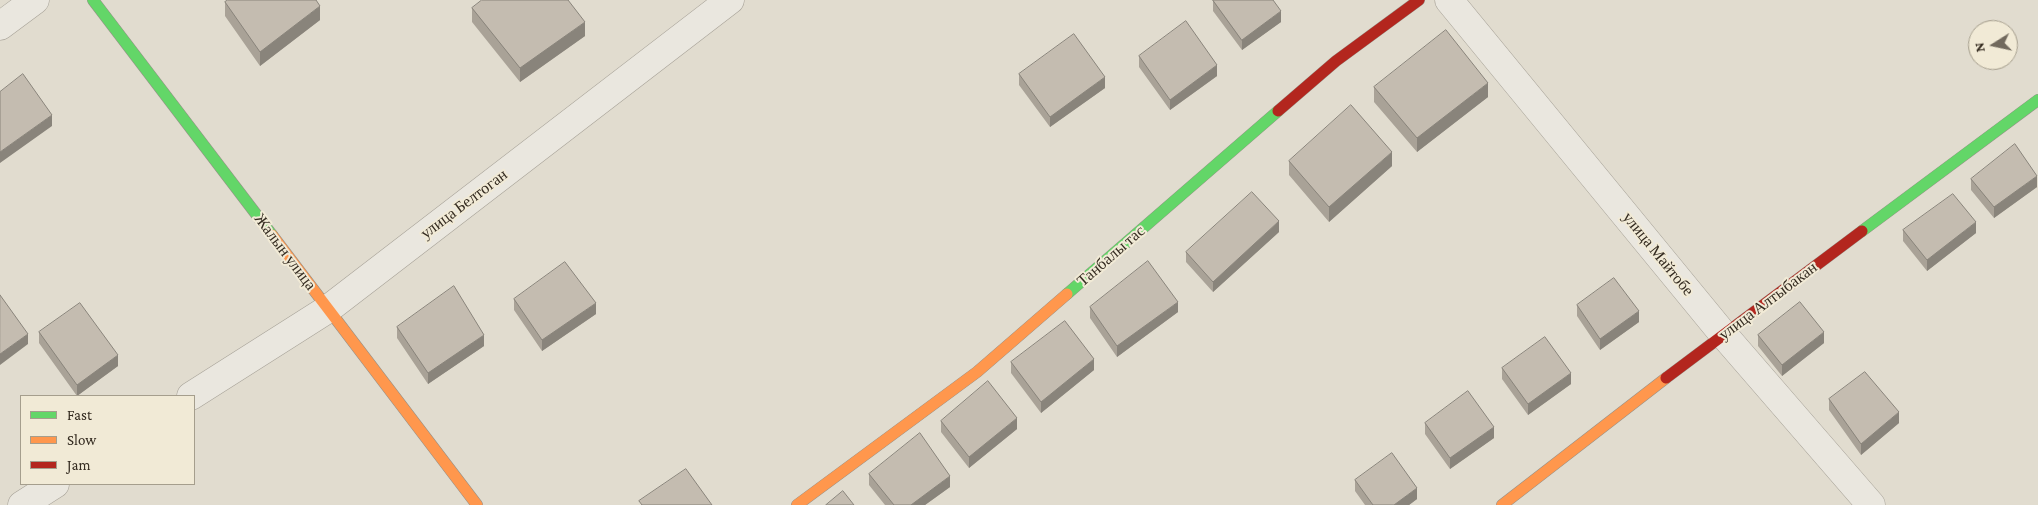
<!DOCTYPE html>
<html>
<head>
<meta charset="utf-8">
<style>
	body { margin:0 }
	#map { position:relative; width:2038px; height:505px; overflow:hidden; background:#e1dccf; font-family:"Crimson Pro",serif }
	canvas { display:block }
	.legend { position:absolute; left:20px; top:395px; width:175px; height:90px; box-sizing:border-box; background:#f1ead6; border:1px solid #a59e8d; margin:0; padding:6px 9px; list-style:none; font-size:15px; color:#342b20 }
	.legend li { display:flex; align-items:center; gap:10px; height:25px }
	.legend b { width:25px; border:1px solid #a59e8d }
	.north { position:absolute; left:1968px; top:20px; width:50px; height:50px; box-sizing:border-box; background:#f1ead6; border:1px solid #a59e8d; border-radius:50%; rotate:260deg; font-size:14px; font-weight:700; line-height:20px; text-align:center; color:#342b20 }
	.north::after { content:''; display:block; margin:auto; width:18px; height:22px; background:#71695d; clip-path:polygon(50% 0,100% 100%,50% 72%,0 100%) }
</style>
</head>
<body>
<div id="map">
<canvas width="2038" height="505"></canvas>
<ul class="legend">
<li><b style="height:6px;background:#63d668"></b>Fast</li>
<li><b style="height:6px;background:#ff974d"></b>Slow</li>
<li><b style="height:6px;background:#b3261e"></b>Jam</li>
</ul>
<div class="north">N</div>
</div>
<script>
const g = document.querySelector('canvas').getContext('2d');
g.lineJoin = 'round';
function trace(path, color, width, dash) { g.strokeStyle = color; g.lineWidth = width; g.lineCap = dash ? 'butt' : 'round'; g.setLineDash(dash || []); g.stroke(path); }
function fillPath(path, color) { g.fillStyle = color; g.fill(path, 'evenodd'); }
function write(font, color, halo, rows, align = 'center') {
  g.font = font + ' "Crimson Pro",serif'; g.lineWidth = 4; g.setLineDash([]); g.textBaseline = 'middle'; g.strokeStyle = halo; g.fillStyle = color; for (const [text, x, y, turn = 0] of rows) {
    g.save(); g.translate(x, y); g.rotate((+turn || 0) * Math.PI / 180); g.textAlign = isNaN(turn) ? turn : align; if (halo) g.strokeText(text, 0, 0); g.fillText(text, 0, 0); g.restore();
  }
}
const street = new Path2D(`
	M1449,0L1723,334L1871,505
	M0,26L35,0
	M191,396L328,309L730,0
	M22,505L55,484`);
const fast = new Path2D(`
	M93,0L272,235
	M1862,231L2038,100
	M1067,294L1278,111`);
const slow = new Path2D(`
	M272,235L477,505
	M797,505L977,372L1067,294
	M1502,505L1666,378`);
const jam = new Path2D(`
	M1278,111L1336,61L1419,0
	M1666,378L1862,231`);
const wall = new Path2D(`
	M1213,0L1281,22L1242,50L1213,11Z
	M225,2L320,20L260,66L225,16Z
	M472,8L585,36L520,82L472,22Z
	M1139,56L1217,76L1170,110L1139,67Z
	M1019,74L1105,88L1050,127L1019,85Z
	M1374,87L1488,97L1417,152L1374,102Z
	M1289,161L1392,166L1329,222L1289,175Z
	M1971,179L2037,187L1994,218L1971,190Z
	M1903,230L1976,233L1927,271L1903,241Z
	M1279,232L1213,292L1186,262V252Z
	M514,299L596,314L542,351L514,310Z
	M1577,305L1639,322L1600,350L1577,316Z
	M1090,307L1178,312L1117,357L1090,318Z
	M397,327L484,346L428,384L397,338Z
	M39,332L118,366L77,396L39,343Z
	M1758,335L1824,343L1782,376L1758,346Z
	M1011,362L1094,370L1041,413L1011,373Z
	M1502,368L1571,384L1528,415L1502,379Z
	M1829,399L1899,423L1861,455L1829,410Z
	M941,421L1017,429L969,468L941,432Z
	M1425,423L1494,438L1450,469L1425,434Z
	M869,474L950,487L925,505H885L869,485Z
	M1355,480L1417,499L1409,505H1365L1355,491Z`);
const shadedWall = new Path2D(`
	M320,6V20L260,66V52Z
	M1281,11V22L1242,50V40Z
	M585,22V36L520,82V68Z
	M1217,65V76L1170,110V100Z
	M1105,77V88L1050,127V117Z
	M1488,83V97L1417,152V138Z
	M52,115V126L0,163V152Z
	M1392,152V166L1329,222V207Z
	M2037,176V187L1994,218V207Z
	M1279,221V232L1213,292V282Z
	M1976,222V233L1927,271V260Z
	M1178,302V312L1117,357V346Z
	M596,303V314L542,351V340Z
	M1639,311V322L1600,350V339Z
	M1824,332V343L1782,376V365Z
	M28,334V344L0,365V354Z
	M484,335V346L428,384V373Z
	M118,355V366L77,396V385Z
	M1094,359V370L1041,413V402Z
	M1571,373V384L1528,415V404Z
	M1899,412V423L1861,455V444Z
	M1017,418V429L969,468V457Z
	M1494,427V438L1450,469V458Z
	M950,476V487L925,505H911Z
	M1417,488V499L1409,505H1394Z`);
const building = new Path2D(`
	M228,0H316L320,6L260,52L225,2Z
	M482,0H568L585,22L520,68L472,8Z
	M1213,0H1273L1281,11L1242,40Z
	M1186,21L1217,65L1170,100L1139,56Z
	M1446,30L1488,83L1417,138L1374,87Z
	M1074,34L1105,77L1050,117L1019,74Z
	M23,74L52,115L0,152V92Z
	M1351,105L1392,152L1329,207L1289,161Z
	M2015,144L2037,176L1994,207L1971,179Z
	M1252,192L1279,221L1213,282L1186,252Z
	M1953,194L1976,222L1927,260L1903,230Z
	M1148,261L1178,302L1117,346L1090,307Z
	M565,262L596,303L542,340L514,299Z
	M1614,278L1639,311L1600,339L1577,305Z
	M454,286L484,335L428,373L397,327Z
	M0,295L28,334L0,354Z
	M1800,302L1824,332L1782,365L1758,335Z
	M80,303L118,355L77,385L39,332Z
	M1065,321L1094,359L1041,402L1011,362Z
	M1545,337L1571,373L1528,404L1502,368Z
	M1865,372L1899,412L1861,444L1829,399Z
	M988,381L1017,418L969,457L941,421Z
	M1468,391L1494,427L1450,458L1425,423Z
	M920,433L950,476L911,505H894L869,474Z
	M1392,453L1417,488L1394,505H1373L1355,480Z
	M686,469L712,505H642L639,501Z
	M843,491L854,505H826Z`);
const streetNames = [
	["улица Белтоган",464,204,-37],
	["Жалын улица",285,252,53],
	["улица Майтобе",1658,254,51],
	["Танбалы тас",1111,256,-41],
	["улица Алтыбакан",1768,301,-37]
];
trace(street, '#a6a197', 29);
trace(fast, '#969188', 12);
trace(slow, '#969188', 12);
trace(jam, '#969188', 12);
trace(street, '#eae7df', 28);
trace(fast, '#63d668', 11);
trace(slow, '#ff974d', 11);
trace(jam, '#b3261e', 11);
fillPath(wall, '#a9a297');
fillPath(shadedWall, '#89847b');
fillPath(building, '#c4bcb0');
trace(building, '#89847b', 1);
write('16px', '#342b20', '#f1ead6', streetNames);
</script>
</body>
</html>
